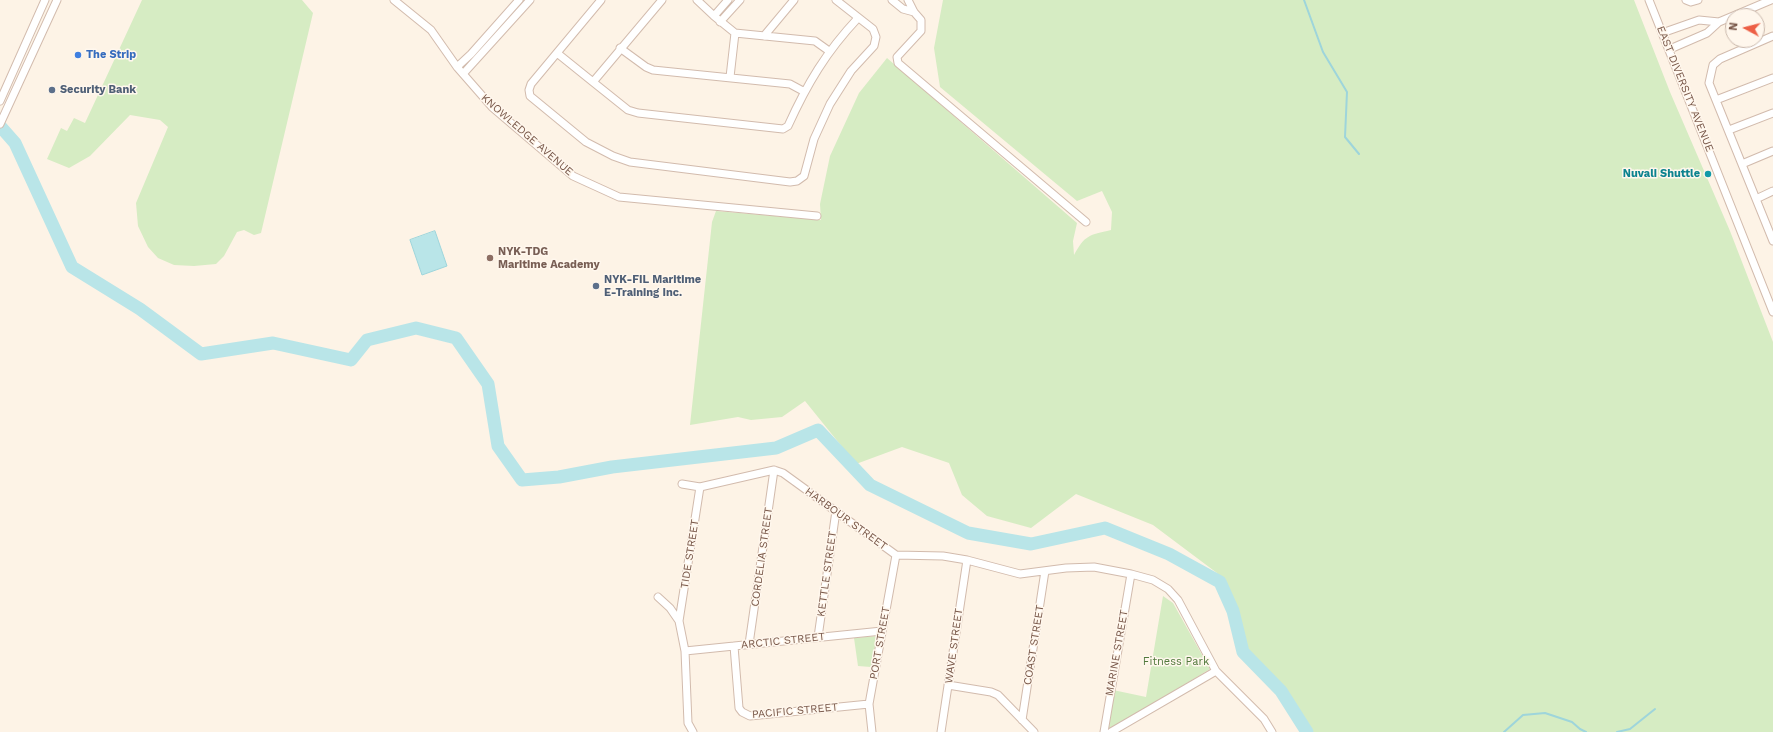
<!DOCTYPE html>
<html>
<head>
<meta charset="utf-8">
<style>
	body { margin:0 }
	#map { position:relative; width:1773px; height:732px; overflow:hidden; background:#fdf3e6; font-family:"Work Sans",sans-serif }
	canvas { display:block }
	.north { position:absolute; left:1725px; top:8px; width:40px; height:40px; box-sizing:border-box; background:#fff7ed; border:1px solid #c9b7ab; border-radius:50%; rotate:277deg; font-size:11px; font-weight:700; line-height:16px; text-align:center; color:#785749 }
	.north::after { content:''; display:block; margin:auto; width:14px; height:18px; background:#ed5f45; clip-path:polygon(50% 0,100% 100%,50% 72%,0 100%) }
</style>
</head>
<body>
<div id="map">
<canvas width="1773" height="732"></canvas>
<div class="north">N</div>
</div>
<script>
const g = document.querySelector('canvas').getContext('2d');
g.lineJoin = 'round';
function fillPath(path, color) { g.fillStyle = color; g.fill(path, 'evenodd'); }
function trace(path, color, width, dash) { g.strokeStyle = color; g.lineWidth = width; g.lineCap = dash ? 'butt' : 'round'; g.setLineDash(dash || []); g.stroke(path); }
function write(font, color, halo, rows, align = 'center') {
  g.font = font + ' "Work Sans",sans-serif'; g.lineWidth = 3; g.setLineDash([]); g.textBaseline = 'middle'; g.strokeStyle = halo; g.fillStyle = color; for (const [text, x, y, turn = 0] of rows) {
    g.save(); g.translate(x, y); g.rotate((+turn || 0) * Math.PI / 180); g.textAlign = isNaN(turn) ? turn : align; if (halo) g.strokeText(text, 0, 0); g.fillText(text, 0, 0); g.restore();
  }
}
const green = new Path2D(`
	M142,0H302L313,13L261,233L254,235L244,230L237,232L224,256L216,264L194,266L174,265L158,258L148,247L138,226L136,203L168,127L160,120L130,115L90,156L69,168L47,159L61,128L67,131L74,118L85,123Z
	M943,0H1634L1670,92L1730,231L1773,342V732H1307L1281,691L1243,652L1233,611L1217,573L1153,525L1076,494L1031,528L987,516L962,495L949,463L902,447L856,464L805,401L782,417L751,420L738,417L690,425L712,222L716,211L821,220L820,204L830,156L859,93L887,58L1077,223L1073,241L1074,255C1085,235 1089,235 1111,230L1112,212L1102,191L1077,201L940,87L934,48Z
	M1163,596L1173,603L1210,669L1107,732L1113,690L1146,697Z
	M877,636L871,667L858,666L854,638Z`);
const water = new Path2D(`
	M435,231L447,266L422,275L410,240Z`);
const stream = new Path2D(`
	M1304,0L1323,52L1347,92L1345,137L1359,154
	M1504,732L1523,715L1545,713L1572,722L1580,729L1586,732
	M1617,732L1630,729L1655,709`);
const river = new Path2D(`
	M0,126L15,143L72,267L140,309L201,354L273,343L351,360L367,340L416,328L456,338L488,384L498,446L522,480L559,477L612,467L776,448L818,430L870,485L968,533L1031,544L1105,528L1169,554L1220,582L1233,611L1243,652L1281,691L1307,732`);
const minor = new Path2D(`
	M394,0L431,30L457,67L492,107L573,176L619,197L817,216
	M601,0L531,84L529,90L530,96L586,142L613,156L630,162L790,182L797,181L804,176L814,139L830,104L851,71L874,46L876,37L873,29L836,0
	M662,0L593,82L628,110L638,113L783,129L788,126C807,84 826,52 858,18
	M697,0L714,16L735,33L815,41L829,51
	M892,0L903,9L914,12
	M908,0L914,12L921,20V31L897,57L898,63L1086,222
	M1649,0L1773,312
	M1686,0L1691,2L1698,0
	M714,16L728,0
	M720,22L740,0
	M1719,22L1771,0
	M1662,33L1699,20L1719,22L1707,33L1670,49
	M764,36L794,0
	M1773,36L1720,59L1713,65L1709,83L1773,241
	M620,48L646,67L653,70L790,84L803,91
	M557,53L593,82
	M457,67L471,54L519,0
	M463,74L530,0
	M730,77L735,33
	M1716,100L1773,78
	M0,101L45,0
	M0,124L57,0
	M1729,130L1773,113
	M1742,164L1773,151
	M1756,199L1773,191
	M682,484L700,487L774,470L783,473L896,555L943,556L967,560L1020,574L1066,568L1094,567L1131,574L1153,580L1168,589L1178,600L1216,671L1264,719L1272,732
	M658,597L670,608L679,621L685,651L688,723L693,732
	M679,621L700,487
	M818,637L836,511
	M749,644L774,470
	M734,646L739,708L742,712L750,716L869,704
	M685,651L882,631
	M948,685L991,692L998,695L1034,732
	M1022,720L1045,571
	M872,732L869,704L896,555
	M941,732L967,560
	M1104,732L1131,574
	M1111,732L1216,671`);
const markers = [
	[78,55,4,"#3f7fe0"],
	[52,90,4,"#5c6f8a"],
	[1708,174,4,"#0f9aa8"],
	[490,258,4,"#8d6e63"],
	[596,286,4,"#5c6f8a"]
];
const shopNames = [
	["The Strip",86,55]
];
const streetNames = [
	["EAST DIVERSITY AVENUE",1685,89,68],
	["KNOWLEDGE AVENUE",527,135,41],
	["HARBOUR STREET",846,519,36],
	["TIDE STREET",690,554,-81],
	["CORDELIA STREET",762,557,-82],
	["KETTLE STREET",827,574,-82],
	["ARCTIC STREET",783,641,-6],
	["PORT STREET",880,643,-80],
	["COAST STREET",1034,645,-81],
	["WAVE STREET",954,646,-82],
	["MARINE STREET",1117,653,-80],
	["PACIFIC STREET",795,711,-5]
];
const serviceNames = [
	["Security Bank",60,90],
	["NYK-FIL Maritime",604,280],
	["E-Training Inc.",604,293]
];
const cultureNames = [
	["Nuvali Shuttle",1700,174]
];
const educationNames = [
	["NYK-TDG",498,252],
	["Maritime Academy",498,265]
];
const parkNames = [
	["Fitness Park",1176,662]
];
fillPath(green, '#d6ecc3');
fillPath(water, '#b9e5e8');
trace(water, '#9ed5db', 1);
trace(stream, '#9ed5db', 2);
trace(river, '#b9e5e8', 13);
trace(minor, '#d2bbad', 9);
trace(minor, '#fff', 7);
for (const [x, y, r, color] of markers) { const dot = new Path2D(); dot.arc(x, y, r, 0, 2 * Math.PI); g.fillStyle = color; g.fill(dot); trace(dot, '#fff7ed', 1.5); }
write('bold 11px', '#366cbe', '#fff7ed', shopNames, 'left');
write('11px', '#785749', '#fff7ed', streetNames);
write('bold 11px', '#4e5e75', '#fff7ed', serviceNames, 'left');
write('bold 11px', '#0d838f', '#fff7ed', cultureNames, 'right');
write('bold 11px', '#785e54', '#fff7ed', educationNames, 'left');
write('11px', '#52793d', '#fff7ed', parkNames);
</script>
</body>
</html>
